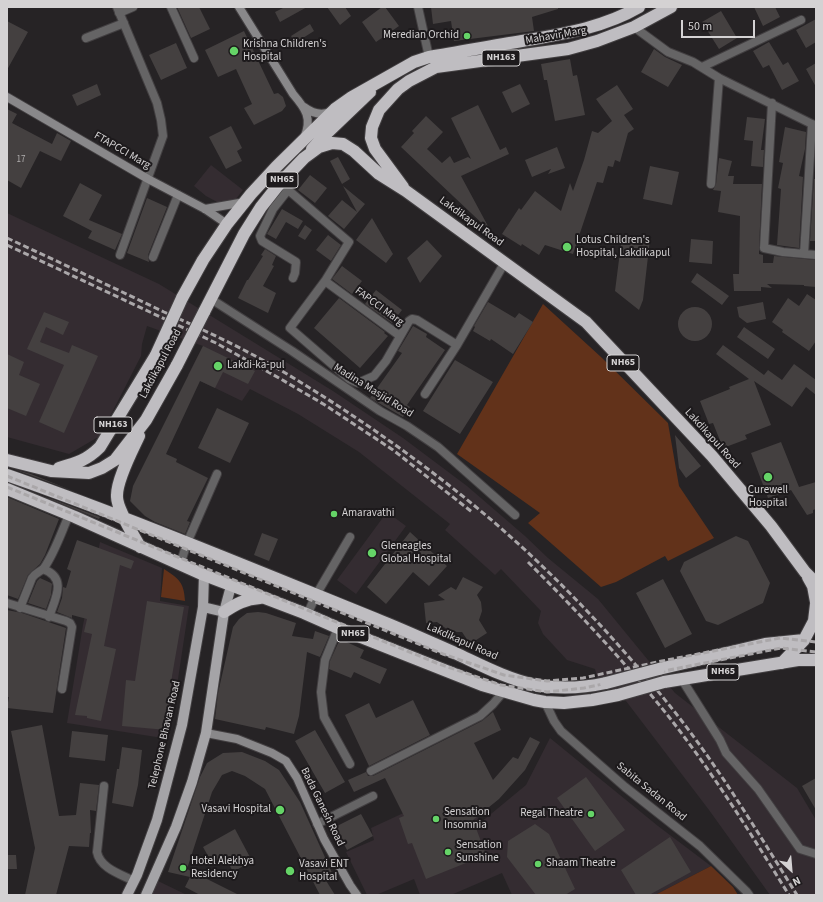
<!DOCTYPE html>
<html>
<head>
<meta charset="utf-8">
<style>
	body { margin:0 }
	#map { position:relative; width:823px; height:902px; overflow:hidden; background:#262325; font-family:"Source Sans 3",sans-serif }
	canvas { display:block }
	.frame { position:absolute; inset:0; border:8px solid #d4d2d3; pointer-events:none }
	.north { position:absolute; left:771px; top:850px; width:40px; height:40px; -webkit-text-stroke:3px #1d1a1c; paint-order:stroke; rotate:154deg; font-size:11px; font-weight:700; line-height:16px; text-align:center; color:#d4d2d3 }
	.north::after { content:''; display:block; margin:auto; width:14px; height:18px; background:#d4d2d3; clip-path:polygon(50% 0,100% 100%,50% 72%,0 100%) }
	.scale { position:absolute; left:681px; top:20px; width:74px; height:18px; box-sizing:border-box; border:2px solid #d4d2d3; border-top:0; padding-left:5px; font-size:12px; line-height:14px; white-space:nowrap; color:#d4d2d3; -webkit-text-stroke:3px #1d1a1c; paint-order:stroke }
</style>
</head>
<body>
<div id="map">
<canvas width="823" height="902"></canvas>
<div class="frame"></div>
<div class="north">N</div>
<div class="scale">50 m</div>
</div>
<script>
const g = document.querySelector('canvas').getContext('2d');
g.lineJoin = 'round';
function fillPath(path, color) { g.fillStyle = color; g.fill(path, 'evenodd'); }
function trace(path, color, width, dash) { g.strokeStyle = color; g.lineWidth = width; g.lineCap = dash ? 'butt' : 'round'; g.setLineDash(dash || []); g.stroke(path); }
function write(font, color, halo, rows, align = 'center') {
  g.font = font + ' "Source Sans 3",sans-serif'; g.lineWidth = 4; g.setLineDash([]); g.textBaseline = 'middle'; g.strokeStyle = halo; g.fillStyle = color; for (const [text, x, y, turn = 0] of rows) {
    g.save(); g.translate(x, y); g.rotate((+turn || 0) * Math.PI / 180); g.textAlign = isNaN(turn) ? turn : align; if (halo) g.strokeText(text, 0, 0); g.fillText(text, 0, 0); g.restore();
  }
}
const built = new Path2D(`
	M211,165L243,190L232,204L219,203L206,196L194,186Z
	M7,213L159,284L333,391L403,438L467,486L525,536L548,558L598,599L675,693L797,788L816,820V895H770L709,810L626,701L597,677L595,669L567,660L543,634L538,623L541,611L501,569L495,575L445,530L450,524L359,452L298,414L250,389L242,401L188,375L203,346L147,326L142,344L141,356L100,436L69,454L7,437Z
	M387,512L406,526L356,594L337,580Z
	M100,542L162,568L160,601L189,606L169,739L67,723L83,625Z
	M550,738L658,826L711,866L655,895H512L502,873L451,895H420L414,879L376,895H367L346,852L374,840L371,828L464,785L480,823L526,785Z
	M158,881L187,895H150Z`);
const green = new Path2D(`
	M543,304L601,357L668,423L679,486L714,538L668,561L665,556L616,582L601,587L528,523L540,513L457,454Z
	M164,569C179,579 184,582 185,601L161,597Z
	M711,866L733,887L738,895H655Z`);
const building = new Path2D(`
	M177,7H199L210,29L191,38Z
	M285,7H307L280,22L275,12Z
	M327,7H345L351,16L340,25Z
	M382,7H385L399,26L376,42L362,22Z
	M431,7H558V9L532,17L534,31L454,41L451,21L433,24Z
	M754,7H775L780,17L763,26Z
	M721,11L737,38L719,49L702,22Z
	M816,19V42L806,48L796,30Z
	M7,21L28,32L7,70Z
	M310,24L314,31L295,43L291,36Z
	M244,31L274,94L278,93L283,97L286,106L282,111L254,125L244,108L252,104L236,69L218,77L205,50Z
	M769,42L783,65L788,62L799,81L782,90L769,65L763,68L753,51Z
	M176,43L187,68L161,80L149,55Z
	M654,49L665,57L682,65L668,87L641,72Z
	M570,59L573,76L577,75L585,115L555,121L547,80H544L541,64Z
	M816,63V87L806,69Z
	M97,84L101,95L77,106L72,95Z
	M520,84L530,104L512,113L502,92Z
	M617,85L633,109L624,115L634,129L628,133L620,162L615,160L613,167L608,166L603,183L597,182L573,254L545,245L539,255L522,244L521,246L502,234L519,208L521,210L535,191L561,211L570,183L573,191L584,160L592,131L598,133L612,121L596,99Z
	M478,105L500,150L506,147L509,154L461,176L489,228L488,229L401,147L414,133L412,131L426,116L443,132L427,149L442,163L450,156L454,163L468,157L471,159L451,118Z
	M7,109L17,114L12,123L52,144L57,133L71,141L61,161L40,151L21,188L7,180Z
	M747,117L765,119L761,150H764L763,167L751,166L753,141L744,140Z
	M231,126L242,148L237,151L242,161L226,169L209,137Z
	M785,127L806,132L805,149L799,176L803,177L799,248L777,245L781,189L778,188L783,163L779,162Z
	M557,147L565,168L548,174L551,169L532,177L525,160Z
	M338,157L350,179L342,184L330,161Z
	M719,158L732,161L728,176H734L733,184H762L759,248V254L763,255V263H773L774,256L816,260V287L804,286V285L767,284L772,288L761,287V291H734L733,274H739L740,216L718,212L721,191L713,190L716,184Z
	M650,166L679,172L672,205L643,199Z
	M310,175L327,188L315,203L298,190Z
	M814,179H816V241H810Z
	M80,183L102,195L89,220L122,234L115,250L88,238L92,231L63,216Z
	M343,186L365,204L344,229L328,216L342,200L357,212Z
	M147,198L167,207L148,255L149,262L127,253Z
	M282,209L303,221L298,229L286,222L276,239L267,234Z
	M372,218L393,254L386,263L356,240Z
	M305,225L312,230L305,240L298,236Z
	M328,235L341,245L331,261L316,250Z
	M622,236L650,239L643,300L639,310L615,291Z
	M691,239L713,241L712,264L689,262Z
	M427,240L442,256L420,283L407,258Z
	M265,249L276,256L272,265L274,266L263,286L276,293L268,313L238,298L247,280H248L263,256L261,255Z
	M342,266L362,281L352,294L332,279Z
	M697,273L729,296L722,305L691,282Z
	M376,290L402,310L392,323L365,304Z
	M807,294L816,300V341L809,351L782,332L783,330L772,322L788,298L799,306Z
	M339,298L385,332L384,333L388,336L360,368L314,328Z
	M488,302L515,318L519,313L533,322L513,354L491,339L490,341L473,331L475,327L474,326Z
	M763,302L766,319L747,323L739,317L737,307Z
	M678 324a17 17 0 1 1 34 0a17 17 0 1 1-34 0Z
	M44,312L69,322L63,335L46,327L40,342L69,353L72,345L98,356L64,433L39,422L64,365L27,349Z
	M413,326L427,334L426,337L445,350L407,405L410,407L403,417L370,398L402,353L398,351Z
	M744,327L775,349L768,359L737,337Z
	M723,345L764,375L768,370L782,380L794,364L816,380V395L806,387L792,407L754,381L771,425L745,435L747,439L723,448L713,423L709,424L700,401L730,389L729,387L749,379L716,354Z
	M203,346L255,371L248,384L223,372L215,388L200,381L166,454L177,459L176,462L208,478L187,521L190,522L185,534L155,522L145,516L130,501L133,486Z
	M7,354L24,362L19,375L40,384L26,416L7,408Z
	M455,360L493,382L460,434L423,411Z
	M217,408L249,423L230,463L198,448Z
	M675,435L701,466L686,478L679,468Z
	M781,442L799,487L816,482V509L813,510V513L807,515L791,490L768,498L751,453Z
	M13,469L31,474L83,495L57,485Z
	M7,497L59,519L45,555L40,564L28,575L18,599L7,595Z
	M45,497L52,499L100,517L99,519Z
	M410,532L447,566L429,586L413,572L386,604L367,587Z
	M262,533L278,539L269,561L254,555Z
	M736,536L748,541L770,583L763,603L718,625L706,621L680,571L684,562Z
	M77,540L134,561L131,569L120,565L104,646L116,649L101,721L87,718V716L75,715L92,634L84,632L87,619L72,615V618L57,612L62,598L63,587L66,588L71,571L67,569Z
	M463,577L483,587L477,595L481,602L482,611L479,620L487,633L470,644L462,632H457L448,630L437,622L426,623L424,603L445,600L438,595L451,587L456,590Z
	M40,578L51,583L52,584L51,595L46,609L28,603L37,581Z
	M663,579L692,634L665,648L636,593Z
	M147,601L184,607L172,676L167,730L122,726L126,680L135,681Z
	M7,610L22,613L66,628L53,713L7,708L9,697H7Z
	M258,612L266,613L296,623L292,636L313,639L315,631L329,636L320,657L307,652L299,716L294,734L266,727L265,730L215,719L218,693L233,627L239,619L247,613Z
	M340,639L364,650L360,658L387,669L380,684L354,672L351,678L329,669L330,661Z
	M413,700L430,735L369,766L345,715L369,703L376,718Z
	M493,712L501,730L474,743L493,780L513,757L518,759L530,737L540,742L525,770L499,799L473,820L486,855L426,879L412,843L408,844L399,818L404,816L385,778L354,792L348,780L366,772L368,776H373L482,721Z
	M42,725L59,816L76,815L80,783L99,785L96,811L90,810L91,833H90L89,847L69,846L56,895H25L35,848L11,731Z
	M315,730L345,782L325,793L295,741Z
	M72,731L108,735L105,761L69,757Z
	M122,747L142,750L138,785L133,807L112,803L117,769H119Z
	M242,752L265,761L279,770L300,802L333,875L325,879L335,895H320L265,789L245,776L232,771L222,775L212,792L187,869L239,895H200L185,887L190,877L168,872L200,777L207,763L223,753Z
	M586,777L625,830L595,851L557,798Z
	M816,778V810L802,786Z
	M361,814L373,836L347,850L335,827Z
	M535,824L549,834L575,889L565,895H536L507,857L508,841Z
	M235,829L252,861L233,872L225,856L212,863L203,847Z
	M670,837L691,872L649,895H636L621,870Z
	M7,855H16L17,869H7Z`);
const street = new Path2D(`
	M117,7L157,103L161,120L163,136L120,255
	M171,7L194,58
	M418,7L429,57
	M119,13L133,7
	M634,27L668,52L693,62L719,78L816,126
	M86,38L124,23
	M702,67L801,20
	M772,103L764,248L783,252L816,255
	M280,183L349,242L325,281L290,328L349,379L358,383L374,376L386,361L409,321L412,319L417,320L457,345
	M711,184L719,78
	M288,190L273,209L260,236L262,241L296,262L295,273L293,278
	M804,254L812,124
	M153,257L178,195
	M325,281L400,336
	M211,299L292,351L380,411L407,426L438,447L515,515
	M425,394L457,345L505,262
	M180,565L187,543L217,474
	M43,569C68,578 55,599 49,617
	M7,603L66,621L70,623L72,627L62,689
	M20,608L32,578C35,573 40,572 44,568C55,552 61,533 69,515
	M307,615L316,595L350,537
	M338,628L325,660L321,692L324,717L350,764
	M681,678L720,740L726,753L758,789L800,849L816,854
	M545,702L554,721L561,731L625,787L700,846L746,891L749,895
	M371,771L480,716L493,704L504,691
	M104,786L97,852C100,868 120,874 134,881
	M317,824L373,796`);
const secondary = new Path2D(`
	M239,7L293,94C305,108 313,118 304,138
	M7,97L148,179L205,209L227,224
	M304,107C312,113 320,116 330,112
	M205,209L245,202
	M206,733L237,739L272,753L286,761L297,778L324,839L350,885L357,895`);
const primary = new Path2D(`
	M203,607L224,612
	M127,895L137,875L157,820L182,725L203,607L204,575
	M146,895L176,827L192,782L206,733L224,612L231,586`);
const highway = new Path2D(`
	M312,149L324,136L370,92
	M403,187L375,149L371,138L372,127L379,110L398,89L409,81L436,67L568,49L597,41L634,27L671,7
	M182,298L203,260L227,224L251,194L276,167L335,109L352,97L414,62L429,57C460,52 491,46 522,41C562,34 603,28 639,7
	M204,312L244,234L261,207L280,183L304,158L319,147L332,143L343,144L354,151L379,174L406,191L586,322L712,456L771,526L805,572L816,583
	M139,436C132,451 116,481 117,497C117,509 134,536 140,547
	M7,460L51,471L89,473L102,468L115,460L146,420L177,365
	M59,468C77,463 87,460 100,447L156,355
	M7,475C133,519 257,571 381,621C406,631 430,642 455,653C481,665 507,679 535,685C558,689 583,688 606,683
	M7,489L75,517L204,575L304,613L338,628L482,685L534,700L545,702L564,703L592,700L618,695
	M808,577L813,586L816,602
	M224,612C236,604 245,599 260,598
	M782,663L804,640L814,621L816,604
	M659,669L765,644L804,640
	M664,682L798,660H816`);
const rail = new Path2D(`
	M7,238C59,262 112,287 164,312C206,331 247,350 287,374C347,410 405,450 460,494C539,557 611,632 674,711C720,769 758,833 797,895
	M7,245L216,343L279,378L325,405L393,450L472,512
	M7,476L443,654L504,675L547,681L583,678L662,661L780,638L816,642
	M7,487L439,664L501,685L547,692L584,688L664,671L781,648L816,652
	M528,562C577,611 625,662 669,717C713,773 751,834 789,895`);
const highwayBridge = new Path2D(`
	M156,355L182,298
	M177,365L204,312
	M606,683L659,669
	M618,695L664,682`);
const markers = [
	[467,36,4,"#65d467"],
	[234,51,5,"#65d467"],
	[567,247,5,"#65d467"],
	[218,366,5,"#65d467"],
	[768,477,5,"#65d467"],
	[334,514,4,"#65d467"],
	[372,553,5,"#65d467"],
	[280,810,5,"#65d467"],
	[591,814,4,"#65d467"],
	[436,819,4,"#65d467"],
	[448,852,4,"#65d467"],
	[538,864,4,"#65d467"],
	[183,868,4,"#65d467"],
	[290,871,5,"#65d467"]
];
const numberNames = [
	["17",21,160]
];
const shields = [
	[501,58,38],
	[282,180,32],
	[623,363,32],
	[113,425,38],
	[353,634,32],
	[723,672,32]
];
const shieldNames = [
	["NH163",501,58],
	["NH65",282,180],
	["NH65",623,363],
	["NH163",113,425],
	["NH65",353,634],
	["NH65",723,672]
];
const poiNames = [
	["Meredian Orchid",459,36,"right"],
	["Krishna Children's",243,45],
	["Hospital",243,58],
	["Lotus Children's",576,241],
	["Hospital, Lakdikapul",576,254],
	["Lakdi-ka-pul",227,366],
	["Curewell",768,491,"center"],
	["Hospital",768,504,"center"],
	["Amaravathi",342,514],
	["Gleneagles",381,547],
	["Global Hospital",381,560],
	["Vasavi Hospital",271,810,"right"],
	["Sensation",444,813],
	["Insomnia",444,826],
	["Regal Theatre",583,814,"right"],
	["Sensation",456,846],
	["Sunshine",456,859],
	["Hotel Alekhya",191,862],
	["Residency",191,875],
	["Shaam Theatre",546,864],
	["Vasavi ENT",299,865],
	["Hospital",299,878]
];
const streetNames = [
	["Mahavir Marg",556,36,-10],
	["FTAPCCI Marg",122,151,30],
	["Lakdikapul Road",471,222,36],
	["FAPCCI Marg",379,307,36],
	["Lakdikapul Road",161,364,-62],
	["Madina Masjid Road",373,391,32],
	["Lakdikapul Road",712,439,48],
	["Lakdikapul Road",462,642,24],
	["Telephone Bhavan Road",165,735,-77],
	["Sabita Sadan Road",651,792,39],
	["Bada Ganesh Road",322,807,64]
];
fillPath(built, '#342c31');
fillPath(green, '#62321a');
fillPath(building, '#444040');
trace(street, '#423f41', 10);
trace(secondary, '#423f41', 10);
trace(primary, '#423f41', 12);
trace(highway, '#423f41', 14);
trace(street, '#656465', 8);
trace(secondary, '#89888a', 8);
trace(primary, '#a5a4a7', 10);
trace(highway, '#bfbdc1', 12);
trace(rail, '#aaa7a9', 3, [6, 3]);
trace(highwayBridge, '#423f41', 14, []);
trace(highwayBridge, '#bfbdc1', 12);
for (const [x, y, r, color] of markers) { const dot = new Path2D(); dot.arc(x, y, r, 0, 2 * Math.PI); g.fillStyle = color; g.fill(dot); trace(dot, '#1d1a1c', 1.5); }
write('9px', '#b0aeae', null, numberNames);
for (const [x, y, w] of shields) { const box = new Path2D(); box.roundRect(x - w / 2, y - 8, w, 16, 3); g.fillStyle = '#1d1a1c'; g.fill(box); trace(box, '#d4d2d3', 1); }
write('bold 10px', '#d4d2d3', null, shieldNames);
write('11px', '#d4d2d3', '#1d1a1c', poiNames, 'left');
write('11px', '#d4d2d3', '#1d1a1c', streetNames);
</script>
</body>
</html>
